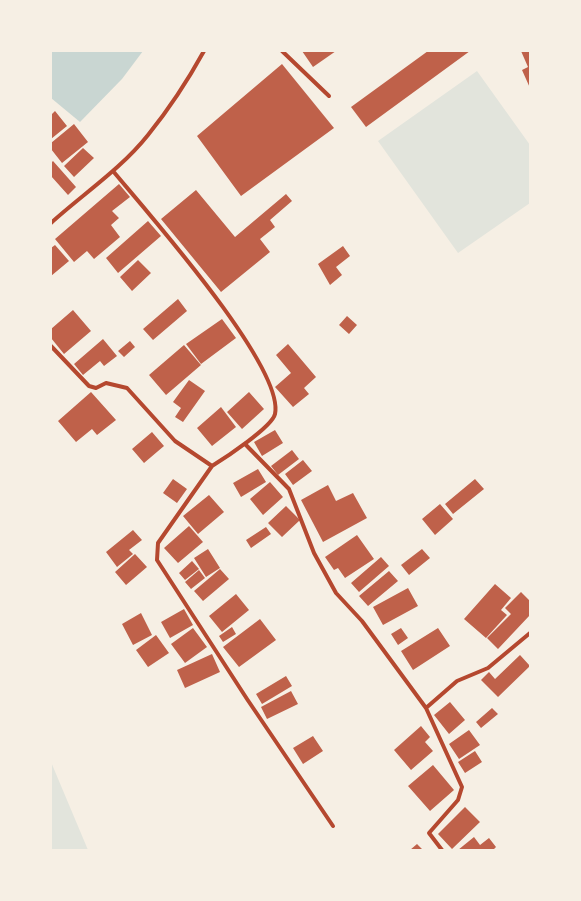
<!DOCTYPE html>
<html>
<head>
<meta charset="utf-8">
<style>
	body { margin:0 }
	#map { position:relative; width:581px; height:901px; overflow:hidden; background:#f6efe4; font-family:"Space Grotesk",sans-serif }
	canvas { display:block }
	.frame { position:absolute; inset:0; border:52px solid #f6efe4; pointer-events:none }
</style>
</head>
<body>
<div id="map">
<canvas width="581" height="901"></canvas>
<div class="frame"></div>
</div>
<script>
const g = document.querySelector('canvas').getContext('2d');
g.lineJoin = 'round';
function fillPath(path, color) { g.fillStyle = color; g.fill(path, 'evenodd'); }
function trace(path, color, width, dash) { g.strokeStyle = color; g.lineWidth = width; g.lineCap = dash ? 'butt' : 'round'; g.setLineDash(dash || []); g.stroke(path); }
const green = new Path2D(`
	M477,71L530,145V203L458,253L378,141Z
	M51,762L88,850H51Z`);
const water = new Path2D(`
	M51,51H143L122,79L80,122L51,98Z`);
const building = new Path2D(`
	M302,51H336L313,67Z
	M428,51H470L366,127L351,107Z
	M521,51H530V88L522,70L528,67Z
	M282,64L334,128L241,196L197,136Z
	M55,111L67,126L51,139V115Z
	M74,124L88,142L62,163L51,149V143Z
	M83,148L94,158L74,177L64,166Z
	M53,161L76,187L68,195L51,176V163Z
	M119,184L130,197L112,211L119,218L111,225L120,237L94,259L87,251L74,262L55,239Z
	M196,190L235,237L286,194L292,201L270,220L275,227L260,239L270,252L221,292L161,219Z
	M148,221L161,236L118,273L106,258Z
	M55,245L69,261L51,276V248Z
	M343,246L350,256L336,267L342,275L330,285L318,264Z
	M138,260L151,273L132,291L120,277Z
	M178,299L187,311L153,340L143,329Z
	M73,310L91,331L64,354L51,338V329Z
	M347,316L357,325L349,334L339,325Z
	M222,319L236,338L201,364L186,344Z
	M103,339L117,356L104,366L100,361L83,375L74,364Z
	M130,341L135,347L124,357L118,351Z
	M288,344L316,377L304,388L309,394L293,407L275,387L291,373L276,355Z
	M184,345L201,365L166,395L149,375Z
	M189,380L205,391L183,422L175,417L181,408L173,402Z
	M91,392L116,420L97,435L92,429L76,442L58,421Z
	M249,392L264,409L242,429L227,412Z
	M221,407L236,427L212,446L197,428Z
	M275,430L283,443L262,456L254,442Z
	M152,432L164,446L144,463L132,449Z
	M292,450L299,459L278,475L271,466Z
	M303,460L312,471L293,485L285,474Z
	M258,469L266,482L241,497L233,483Z
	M173,479L187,489L177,503L163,493Z
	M475,479L484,489L453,514L445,504Z
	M270,482L283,497L263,515L250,499Z
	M328,485L336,501L353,493L367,518L323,542L301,500Z
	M209,495L224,512L198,534L183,516Z
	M440,504L453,519L435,535L422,519Z
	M286,506L300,520L282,537L268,523Z
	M189,526L203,542L178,563L164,548Z
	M266,527L271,534L251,548L246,540Z
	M133,530L142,540L129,550L133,554L117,567L106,552Z
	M357,535L374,559L345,578L338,568L334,570L325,557Z
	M208,549L220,568L206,577L194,558Z
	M422,549L430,558L409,575L401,565Z
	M135,554L147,567L126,585L115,572Z
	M381,557L389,566L359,592L351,583Z
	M192,561L199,569L185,580L179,573Z
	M220,569L229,579L203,601L194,591Z
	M199,570L205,578L191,589L185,582Z
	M389,571L398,581L368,606L359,596Z
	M495,584L511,598L501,610L507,615L486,638L464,619Z
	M408,588L418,606L383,625L373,607Z
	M521,592L530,601V615L498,649L487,638L511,614L505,608Z
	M236,594L249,610L222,632L209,616Z
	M184,609L193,625L170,638L161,622Z
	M141,613L152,635L133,645L122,624Z
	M260,619L276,640L239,667L223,647Z
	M232,627L236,634L223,642L219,636Z
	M193,628L207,647L185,663L171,644Z
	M401,628L408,638L398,645L391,634Z
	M438,628L450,646L413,670L401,651Z
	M156,635L169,653L148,667L136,650Z
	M212,654L220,672L185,688L177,670Z
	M520,655L530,666L498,697L481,680L489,672L495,679Z
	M286,676L292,686L262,704L256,694Z
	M291,691L298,704L267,719L261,707Z
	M450,702L465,720L449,734L434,715Z
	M492,708L498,714L481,728L476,722Z
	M421,726L430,737L425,742L433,751L411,770L394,750Z
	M469,730L480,745L459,759L449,744Z
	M313,736L323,751L303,764L293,748Z
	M475,751L482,762L465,773L458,762Z
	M433,765L454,790L430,811L408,786Z
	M465,807L480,822L452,849L438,834Z
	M474,837L480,845L489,838L496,847L493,850H458Z
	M417,844L423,850H410Z`);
const minor = new Path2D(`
	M282,51L329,96
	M113,171C146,211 285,367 275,414C272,427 225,458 212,466
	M51,223C83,194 121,169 148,135C169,109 188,80 204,51
	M51,346L89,386L96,388L106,383L127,388L175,441L212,466L158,543L157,560L247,699L333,826
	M245,444L289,489L314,553L336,593L362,621L426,708L462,787L458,800L429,833L442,850
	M426,708L457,681L488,668L530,633`);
fillPath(green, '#e2e4dc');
fillPath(water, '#c9d6d2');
fillPath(building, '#bf614a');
trace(minor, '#b5482f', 4);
</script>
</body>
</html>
